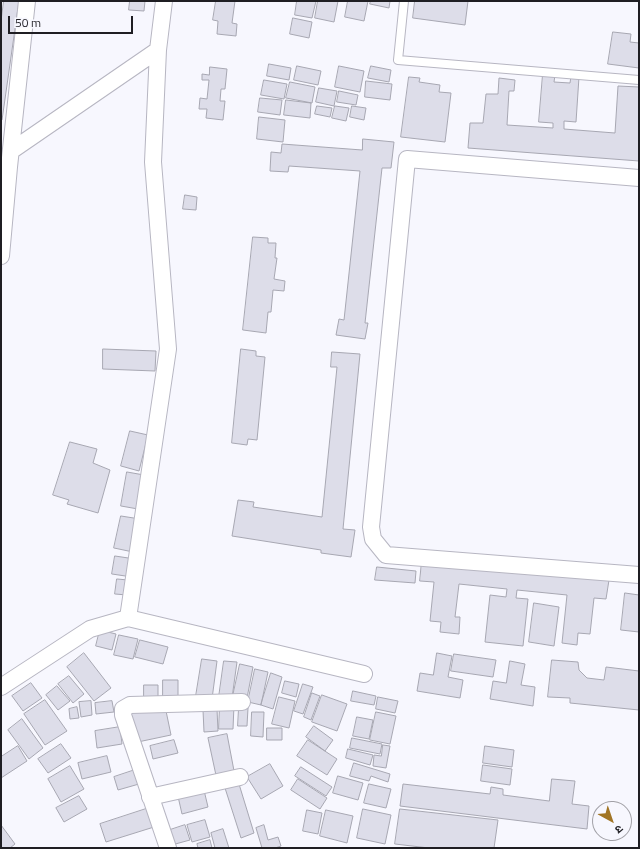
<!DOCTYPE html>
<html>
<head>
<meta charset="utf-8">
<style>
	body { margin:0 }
	#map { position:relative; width:640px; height:849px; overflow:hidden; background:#f7f7fe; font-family:"Titillium Web","Noto Sans Devanagari",sans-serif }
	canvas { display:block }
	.frame { position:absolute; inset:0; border:2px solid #1f1e23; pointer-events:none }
	.north { position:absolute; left:592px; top:801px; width:40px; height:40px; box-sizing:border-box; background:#f7f7fe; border:1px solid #a1a0a6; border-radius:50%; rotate:140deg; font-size:11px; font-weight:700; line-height:16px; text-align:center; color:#1f1e23 }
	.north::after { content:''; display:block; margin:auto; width:14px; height:18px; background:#a17525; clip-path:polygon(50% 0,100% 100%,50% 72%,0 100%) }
	.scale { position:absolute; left:8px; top:16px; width:125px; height:18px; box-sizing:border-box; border:2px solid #1f1e23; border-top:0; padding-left:5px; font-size:12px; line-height:14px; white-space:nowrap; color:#1f1e23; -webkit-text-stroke:3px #f7f7fe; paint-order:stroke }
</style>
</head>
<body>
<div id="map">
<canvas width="640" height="849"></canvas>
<div class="frame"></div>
<div class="north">उ</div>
<div class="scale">50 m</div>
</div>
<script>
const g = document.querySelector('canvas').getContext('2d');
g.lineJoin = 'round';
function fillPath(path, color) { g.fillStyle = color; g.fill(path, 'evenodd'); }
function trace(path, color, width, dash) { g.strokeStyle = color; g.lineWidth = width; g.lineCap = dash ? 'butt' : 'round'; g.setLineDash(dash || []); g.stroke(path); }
const building = new Path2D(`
	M4,1H19L2,120L1,119V21Z
	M130,1H145L144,11L129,10Z
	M216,1H235L232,23L237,24L236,36L217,34L218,21L213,20Z
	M297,1H316L312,18L295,15Z
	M318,1H338L334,22L315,18Z
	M348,1H368L364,21L345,17Z
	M371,1H390L389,8L370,4Z
	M415,1H468L465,25L413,18Z
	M293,18L312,22L309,38L290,34Z
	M613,32L631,34L630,42L639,43V68L608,64Z
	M269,64L291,68L289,80L267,76Z
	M297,66L321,71L318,85L294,80Z
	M339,66L364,71L360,92L335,87Z
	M371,66L391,70L389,82L368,78Z
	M210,67L227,69L225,89H221L220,101H225L223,120L206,118L207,109H199L200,98L207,99L209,80H202V74L209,75Z
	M543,74L555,75L554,82L570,83L571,76L579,77L576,122L564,121V129L615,133L618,86L639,87V161L468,148L470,123H483L486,94H498L499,78L515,80L514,91H509L507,125L553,128V123L539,122Z
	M409,77L420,78L419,82L440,85L439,92L451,93L445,142L401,137Z
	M264,80L287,84L284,99L261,95Z
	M366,81L392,84L390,100L365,97Z
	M290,82L315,87L312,103L286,98Z
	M319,88L337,91L334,106L316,102Z
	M339,91L358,95L356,105L337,102Z
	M260,98L282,100L280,115L258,112Z
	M286,100L311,103L310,118L284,115Z
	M317,106L332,108L330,117L315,114Z
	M335,106L349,108L346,121L332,118Z
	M352,106L366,108L364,120L350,117Z
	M259,117L285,120L283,142L257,139Z
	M363,139L394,142L391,168H382L365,323H368L365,339L336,335L339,319L344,320L360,171L289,166L288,172L270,171L271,152L281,153L282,144L362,150Z
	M185,195L197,197L196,210L183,209Z
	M253,237L268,238V243H276L275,258H277L274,279L285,281L284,291L273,290L271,312H268L266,333L243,330Z
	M103,349L156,351L155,371L103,369Z
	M241,349L256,351V356L265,357L257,440L248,439L247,445L232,443Z
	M332,352L360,354L343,529L355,530L351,557L321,553V550L232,536L238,500L254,502L253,507L322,517L337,367H331Z
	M130,431L148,435L139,471L121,466Z
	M70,442L97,449L93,463L110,470L98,513L67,504L69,500L53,495Z
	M127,472L144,475L138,509L121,506Z
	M121,516L140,519L133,552L114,548Z
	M115,556L135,559L132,577L112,574Z
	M422,561L609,580L606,599L594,598L590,634L578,633L577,645L562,643L567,595L517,590L516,598L528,599L523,646L485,642L490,595L506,597L507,589L459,584L455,617H460L459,634L440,632L441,622L430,621L434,582L420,581Z
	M377,567L416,571L415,583L375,580Z
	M117,579L128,580L127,595L115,594Z
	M625,593L639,595V632L621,630Z
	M534,603L559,607L554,646L529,642Z
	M100,630L116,634L112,650L96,646Z
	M119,635L138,639L133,659L114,655Z
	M140,640L168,647L163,664L135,657Z
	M84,653L111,688L94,701L67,667Z
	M437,653L452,656L448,677L463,680L460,698L417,691L420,673L433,675Z
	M454,654L496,660L493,677L451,671Z
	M202,659L217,661L212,699L196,696Z
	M552,660L578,662L579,670L587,678L604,680L606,667L639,671V710L570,703V698L548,697Z
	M224,661L237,662L232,698L219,697Z
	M510,661L525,664L521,685L535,687L533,706L490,699L493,681L506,683Z
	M240,664L253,667L247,698L233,696Z
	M255,669L268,672L261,705L248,702Z
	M271,673L282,677L273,709L261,705Z
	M69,676L84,694L73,703L58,684Z
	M163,680H178V700H163Z
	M285,681L299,684L296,697L282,693Z
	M31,683L42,698L23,711L12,696Z
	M303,684L313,687L303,714L294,711Z
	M144,685H158V703H144Z
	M57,686L70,701L58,710L46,695Z
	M353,691L376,696L374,705L351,701Z
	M312,693L320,696L311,720L304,717Z
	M322,695L347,704L337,731L312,722Z
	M279,697L295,701L289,728L272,724Z
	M378,697L398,701L395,713L376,709Z
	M45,700L67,731L45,745L24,714Z
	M91,701L92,715L81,717L79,702Z
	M112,701L114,712L96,714L95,703Z
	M220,705H234L233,729H219Z
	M165,706L171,735L133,743L127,714Z
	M77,707L79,718L70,719L69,709Z
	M239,707L248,708L247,726H238Z
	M217,709L218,731L204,732L203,710Z
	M252,712H264L263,737L251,736Z
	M376,712L396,716L390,744L370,740Z
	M357,717L373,720L369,739L353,736Z
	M22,719L43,748L29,759L8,730Z
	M314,726L333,740L325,751L306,737Z
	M120,727L122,744L97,748L95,731Z
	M267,728H282V740H267Z
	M227,734L235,776L217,780L208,738Z
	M352,738L382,744L380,754L350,748Z
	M174,740L178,753L153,759L150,746Z
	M308,740L337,759L327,775L297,756Z
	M61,744L71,758L48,773L38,759Z
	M383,745L390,746L386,768L373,766L374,755L381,756Z
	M18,746L27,761L1,778V757Z
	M485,746L514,750L512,767L483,763Z
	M348,749L373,755L370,765L346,758Z
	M107,756L111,772L82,779L78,763Z
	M354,763L390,774L388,782L371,776L369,781L350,776Z
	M270,764L283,786L261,799L247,777Z
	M483,765L512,769L510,785L481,781Z
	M70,766L84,789L61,802L48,779Z
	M301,767L332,787L326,796L295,776Z
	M135,770L139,784L118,790L114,777Z
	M338,776L363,783L358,800L333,793Z
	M298,779L327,798L320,809L291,790Z
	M552,779L575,781L572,804L589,806L587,829L400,806L403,784L490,794L491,787L503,789V795L549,801Z
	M239,784L254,833L241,838L225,788Z
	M369,784L391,789L386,808L364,803Z
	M203,786L208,807L182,814L177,792Z
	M79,796L87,809L64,822L56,808Z
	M149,808L154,827L106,842L100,824Z
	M363,809L391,815L385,844L357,838Z
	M400,809L498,820L494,848H429L395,844Z
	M307,810L322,813L318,834L303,831Z
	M326,810L353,816L347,843L320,836Z
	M205,820L210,837L192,842L187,825Z
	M1,825L15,844L10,848H1Z
	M185,825L190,840L168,846L164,832Z
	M264,825L268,840L278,837L281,846L275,848H262L256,828Z
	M223,829L229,848H215L211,833Z
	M210,840L212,848H198L197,844Z`);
const service = new Path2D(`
	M404,1L398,60L639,80`);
const minor = new Path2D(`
	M11,151L158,50
	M639,178L407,159L371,527L373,539L386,555L639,575
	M1,256L9,167L27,1
	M128,618L168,349L153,162L158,50L164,1
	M1,687L90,629L128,618L364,674
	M150,797L240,777
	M168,848L123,715V709L130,705L242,702`);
fillPath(building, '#dddde9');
trace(building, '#a7a7b2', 1);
trace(service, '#b7b6c2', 10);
trace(minor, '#b7b6c2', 18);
trace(service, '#fff', 8);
trace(minor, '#fff', 16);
</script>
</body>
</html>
